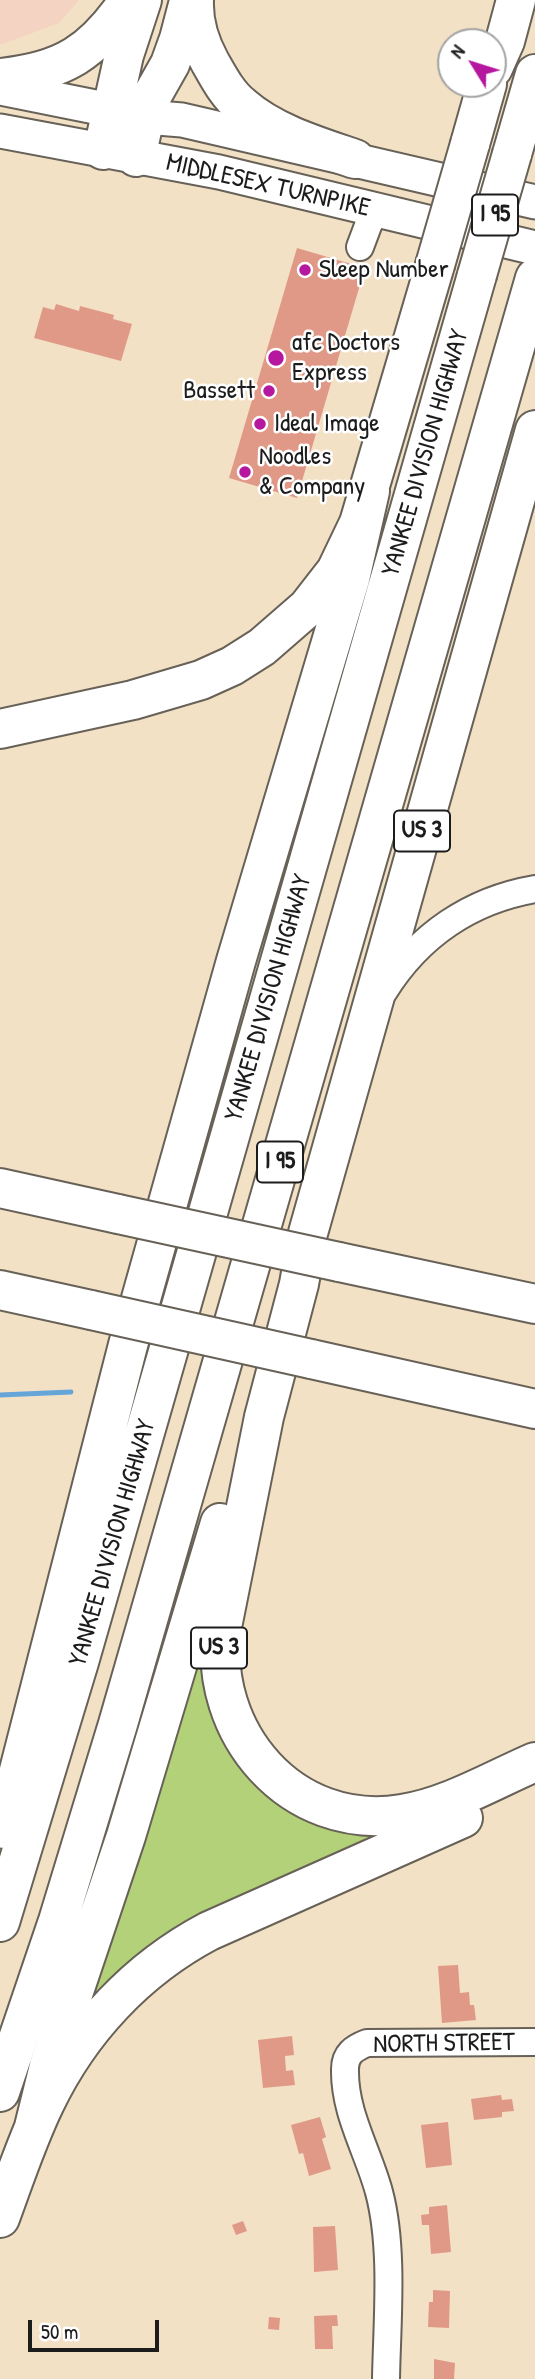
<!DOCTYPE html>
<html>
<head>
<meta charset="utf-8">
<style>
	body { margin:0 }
	#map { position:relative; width:535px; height:2379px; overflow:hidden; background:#f2e1c5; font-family:"Patrick Hand",sans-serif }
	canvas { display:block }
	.north { position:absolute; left:437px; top:28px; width:70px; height:70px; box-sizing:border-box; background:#fff; border:2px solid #a4a4a4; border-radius:50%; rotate:308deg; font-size:19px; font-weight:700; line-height:28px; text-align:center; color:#1c1c1c }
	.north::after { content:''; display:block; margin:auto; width:24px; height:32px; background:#b5179e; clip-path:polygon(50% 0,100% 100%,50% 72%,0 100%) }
	.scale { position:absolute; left:28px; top:2320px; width:131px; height:32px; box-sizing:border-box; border:4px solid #1c1c1c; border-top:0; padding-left:9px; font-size:21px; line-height:24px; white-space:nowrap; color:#1c1c1c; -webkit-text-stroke:5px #fff; paint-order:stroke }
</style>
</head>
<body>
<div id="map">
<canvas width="535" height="2379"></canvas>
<div class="north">N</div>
<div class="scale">50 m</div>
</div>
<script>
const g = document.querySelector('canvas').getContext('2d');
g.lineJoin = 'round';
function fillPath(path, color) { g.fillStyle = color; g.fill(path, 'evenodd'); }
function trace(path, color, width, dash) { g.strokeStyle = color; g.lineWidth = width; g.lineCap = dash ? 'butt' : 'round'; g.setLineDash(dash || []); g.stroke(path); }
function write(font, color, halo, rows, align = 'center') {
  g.font = font + ' "Patrick Hand",sans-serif'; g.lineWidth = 5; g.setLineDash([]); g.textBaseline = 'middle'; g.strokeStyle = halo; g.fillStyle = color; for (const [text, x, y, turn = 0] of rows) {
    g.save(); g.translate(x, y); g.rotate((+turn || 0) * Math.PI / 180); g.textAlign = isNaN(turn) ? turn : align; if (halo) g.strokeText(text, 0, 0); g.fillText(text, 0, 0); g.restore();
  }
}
const built = new Path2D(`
	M0,0H79L59,23L0,45Z`);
const green = new Path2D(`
	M216,1582L231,1738L402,1825L97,1999H91Z`);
const stream = new Path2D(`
	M0,1395L71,1392`);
const building = new Path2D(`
	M297,248L365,268L297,498L229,478Z
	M56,304L79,311L80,306L114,315L113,319L132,324L121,361L34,338L43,307L54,310Z
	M458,1965L460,1993L469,1992L470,2005H474L476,2020L442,2023L438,1966Z
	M292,2036L294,2055L285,2056L286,2071L293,2070L295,2085L263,2088L258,2040Z
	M501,2095L502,2100L512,2099L514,2111L502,2112V2117L474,2120L471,2099Z
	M320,2117L326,2137L322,2139L331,2169L309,2176L303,2153L299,2154L291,2125Z
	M448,2122L452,2165L426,2168L421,2125Z
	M447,2205L451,2252L431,2254L429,2225H422L421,2215L429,2214V2207Z
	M243,2221L247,2231L236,2235L232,2225Z
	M335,2226L338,2270L314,2272L313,2227Z
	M433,2290L450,2291L449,2328L428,2327L429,2302H433Z
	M337,2315L338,2326H332L333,2349H315L314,2316Z
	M269,2317L280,2318L279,2330L268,2329Z
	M434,2359L455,2363L454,2379H434Z`);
const minor = new Path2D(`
	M360,247L369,223L378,210
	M384,991C419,935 471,900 535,889
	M386,2379C387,2322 394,2248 379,2192C368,2151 344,2113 345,2069C345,2054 354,2048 367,2043L535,2042`);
const major = new Path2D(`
	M0,88L145,117L182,120L535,202
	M0,131L219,172L535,248`);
const highway = new Path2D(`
	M194,0C193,23 199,42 210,62C219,78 228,95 242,106C273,133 317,146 355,159
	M493,68L505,41L516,0
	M0,78C63,72 94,52 129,0
	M470,144L487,84
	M103,150L124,55L142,0
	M512,154L535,74
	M136,157L145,117L153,94L170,64L179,39L189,1
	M535,430L308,1233L299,1284L264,1417L222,1627C207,1732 291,1832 402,1814C448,1807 493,1780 535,1762
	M0,729L133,700L201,680L232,666L262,647L308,607L336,571L359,523L435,265
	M0,1188L118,1214
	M339,1262L535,1304
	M0,1290L91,1310
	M311,1359L535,1409
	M4,1829L128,1345L236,961L350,579L370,491
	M0,1922L79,1662L477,275
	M0,2092L58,1921L118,1724L535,278
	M34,2127L49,2066L126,1836L220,1523
	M0,2218C14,2180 27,2140 45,2103C80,2030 137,1969 209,1931L463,1818`);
const highwayBridge = new Path2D(`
	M435,265L470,144
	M477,275L512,154
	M118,1214L339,1262
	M91,1310L311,1359`);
const markers = [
	[305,270,7,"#b5179e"],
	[276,358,9,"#b5179e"],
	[269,391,7,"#b5179e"],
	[260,424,7,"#b5179e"],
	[245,472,7,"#b5179e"]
];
const shields = [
	[495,215,46],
	[422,831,56],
	[280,1162,46],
	[219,1648,56]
];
const shieldNames = [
	["I 95",495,215],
	["US 3",422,831],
	["I 95",280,1162],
	["US 3",219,1648]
];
const streetNames = [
	["MIDDLESEX TURNPIKE",268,186,13],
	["YANKEE DIVISION HIGHWAY",426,453,-74],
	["YANKEE DIVISION HIGHWAY",269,998,-74],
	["YANKEE DIVISION HIGHWAY",113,1543,-74],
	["NORTH STREET",444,2044,-1]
];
const poiNames = [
	["Sleep Number",319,270],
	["afc Doctors",292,343],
	["Express",292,373],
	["Bassett",255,391,"right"],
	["Ideal Image",274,424],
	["Noodles",259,457],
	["& Company",259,487]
];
fillPath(built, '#f5d3c2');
fillPath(green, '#b2d178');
trace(stream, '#65a5d8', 5);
fillPath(building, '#e19987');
trace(minor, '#676157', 30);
trace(major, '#676157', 37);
trace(highway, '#676157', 42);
trace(minor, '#fff', 26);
trace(major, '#fff', 33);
trace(highway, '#fff', 38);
trace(highwayBridge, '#676157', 42, []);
trace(highwayBridge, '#fff', 38);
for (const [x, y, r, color] of markers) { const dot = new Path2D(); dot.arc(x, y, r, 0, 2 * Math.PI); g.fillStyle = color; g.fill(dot); trace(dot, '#fff', 2.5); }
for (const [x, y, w] of shields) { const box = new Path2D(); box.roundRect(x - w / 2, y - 20.5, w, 41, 5); g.fillStyle = '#fff'; g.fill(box); trace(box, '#1c1c1c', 2); }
write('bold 24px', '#1c1c1c', null, shieldNames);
write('26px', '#1c1c1c', '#fff', streetNames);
write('26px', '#1c1c1c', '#fff', poiNames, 'left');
</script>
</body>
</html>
